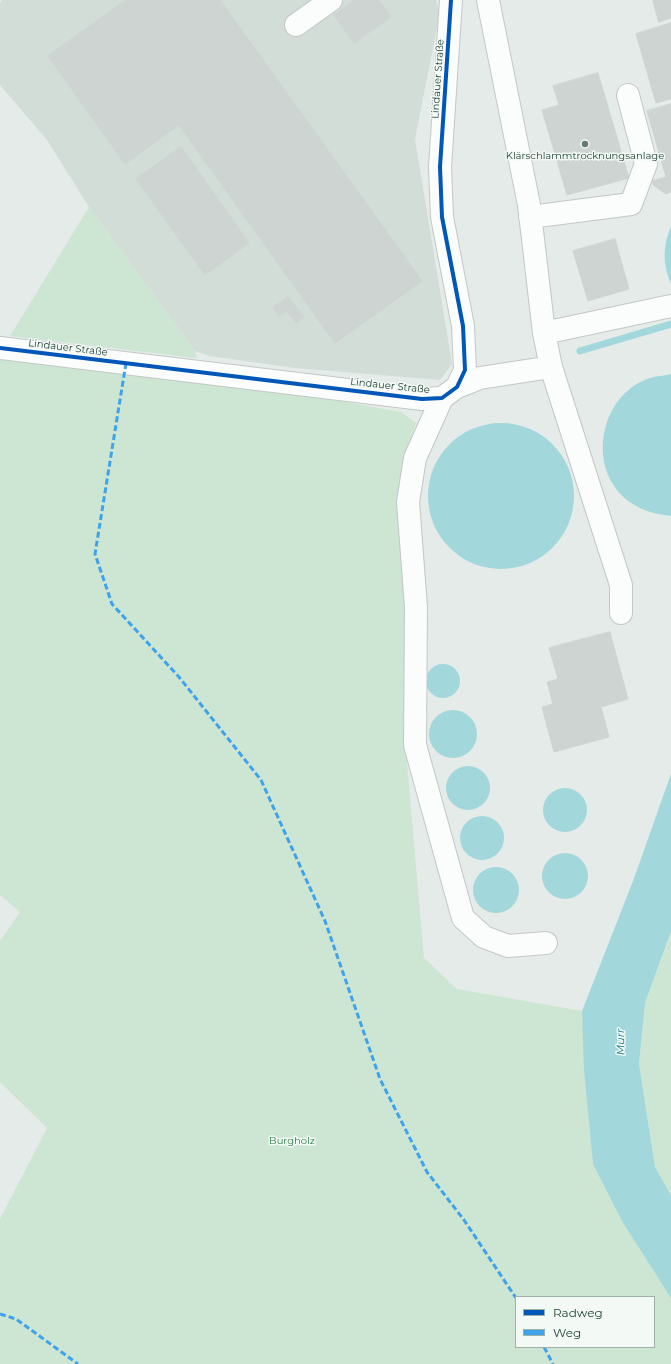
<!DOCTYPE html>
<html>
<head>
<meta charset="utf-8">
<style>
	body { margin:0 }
	#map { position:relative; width:671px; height:1364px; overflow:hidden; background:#e5ebe8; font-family:Montserrat,sans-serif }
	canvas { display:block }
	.legend { position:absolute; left:515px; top:1296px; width:140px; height:52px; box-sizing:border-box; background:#f3faf6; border:1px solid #9fb0a9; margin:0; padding:5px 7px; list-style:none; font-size:12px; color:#204036 }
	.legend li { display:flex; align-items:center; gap:8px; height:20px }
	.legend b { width:20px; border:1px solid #9fb0a9 }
</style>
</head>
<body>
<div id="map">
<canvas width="671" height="1364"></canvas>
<ul class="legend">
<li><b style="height:5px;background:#0057b8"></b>Radweg</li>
<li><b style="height:5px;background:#3da4eb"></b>Weg</li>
</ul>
</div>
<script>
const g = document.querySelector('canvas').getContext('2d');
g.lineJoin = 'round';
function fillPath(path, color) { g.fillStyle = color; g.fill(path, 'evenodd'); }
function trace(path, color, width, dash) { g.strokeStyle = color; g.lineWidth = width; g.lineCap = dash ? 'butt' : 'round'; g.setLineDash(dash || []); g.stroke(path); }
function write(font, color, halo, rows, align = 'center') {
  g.font = font + ' Montserrat,sans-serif'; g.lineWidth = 3; g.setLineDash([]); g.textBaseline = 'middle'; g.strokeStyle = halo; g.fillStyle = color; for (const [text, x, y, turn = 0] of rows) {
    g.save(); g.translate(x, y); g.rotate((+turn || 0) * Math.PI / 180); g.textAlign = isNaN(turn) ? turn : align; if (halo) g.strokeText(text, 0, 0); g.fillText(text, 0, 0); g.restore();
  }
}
const built = new Path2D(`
	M2,0H436L440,12L415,139L452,364L440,380L295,368L209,356L195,351L89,207L47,140L0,85V3Z`);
const green = new Path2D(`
	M89,207L195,351L197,358L10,336Z
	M0,357L278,390L401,412L416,423L404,461L410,606L405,739L424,958L457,989L582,1011L593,1164L671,1296V1364H0V1219L47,1128L0,1082V941L20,912L0,895ZM516,1297H654V1347H516Z
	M671,934V1195L655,1167L639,1064L645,1003Z`);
const water = new Path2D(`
	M671,226V284C662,263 663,246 671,226Z
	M671,374V516C657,514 645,512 633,504C585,475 597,395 650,378C656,376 664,376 671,374Z
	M428 496a73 73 0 1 1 146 0a73 73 0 1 1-146 0Z
	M426 681a17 17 0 1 1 34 0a17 17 0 1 1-34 0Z
	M429 734a24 24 0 1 1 48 0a24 24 0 1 1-48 0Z
	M446 788a22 22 0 1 1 44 0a22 22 0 1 1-44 0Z
	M671,774V932L645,1003L639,1064L655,1167L671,1195V1298L622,1221L593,1164L584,1070L582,1011L633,881Z
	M543 810a22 22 0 1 1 44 0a22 22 0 1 1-44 0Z
	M460 838a22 22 0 1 1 44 0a22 22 0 1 1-44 0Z
	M542 876a23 23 0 1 1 46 0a23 23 0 1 1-46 0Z
	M473 890a23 23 0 1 1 46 0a23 23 0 1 1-46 0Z`);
const stream = new Path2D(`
	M580,351L671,324`);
const building = new Path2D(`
	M126,0H220L422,281L335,343L179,125L125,164L48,56Z
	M355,0H379L391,17L354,43L334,15Z
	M653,0H671V18L659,22Z
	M671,23V99L656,103L636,34Z
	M598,73L629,178L567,195L542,110L559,105L553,86Z
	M671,104V192L666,194L653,185L652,181L666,177L647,111Z
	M181,147L249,243L205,275L136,179Z
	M615,239L629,289L588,301L573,251Z
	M288,297L304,317L296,323L287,311L279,316L273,308Z
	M610,632L628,699L601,707L609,737L554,752L542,707L553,704L547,682L558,679L549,648Z`);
const minor = new Path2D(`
	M296,25L331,0
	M530,217L631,204L646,164L628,95
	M544,333L671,306
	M0,348L422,399L442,398L457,387L465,370L463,326L442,217L440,167L451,0
	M551,367L621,585V613
	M457,387L480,378L551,367L544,333L529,205L488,0
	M442,398L415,458L408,502L416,607L415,745L463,918L484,937L508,946L546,943`);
const quiet = new Path2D(`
	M126,363L95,554L112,604L179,677L261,780L325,921L380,1079L427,1172L464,1220L516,1298
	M0,1314L16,1319L78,1364
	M544,1347L553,1364`);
const cycleway = new Path2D(`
	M0,348L422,399L442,398L457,387L465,370L463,326L442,217L440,167L451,0`);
const markers = [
	[585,144,4,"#657c74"]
];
const streetNames = [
	["Lindauer Straße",438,79,-86],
	["Lindauer Straße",68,348,7],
	["Lindauer Straße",390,386,6]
];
const poiNames = [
	["Klärschlammtrocknungsanlage",585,156]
];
const parkNames = [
	["Burgholz",292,1141]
];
const waterNames = [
	["Murr",621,1042,-91]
];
fillPath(built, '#d2ddd8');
fillPath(green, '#cde5d3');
fillPath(water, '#a2d8dc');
trace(stream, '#a2d8dc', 7);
fillPath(building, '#cdd4d1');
trace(building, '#ced4d1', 1);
trace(minor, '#c2c8c5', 24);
trace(minor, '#fbfcfc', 22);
trace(quiet, '#3da4eb', 3, [6, 3]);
trace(cycleway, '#0057b8', 4);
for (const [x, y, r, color] of markers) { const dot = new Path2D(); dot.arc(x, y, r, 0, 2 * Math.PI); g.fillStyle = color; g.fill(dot); trace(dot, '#f3faf6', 1.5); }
write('10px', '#204036', '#f3faf6', streetNames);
write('10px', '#204036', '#f3faf6', poiNames);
write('10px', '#277b42', '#f3faf6', parkNames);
write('italic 11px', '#157682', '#f3faf6', waterNames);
</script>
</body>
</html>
